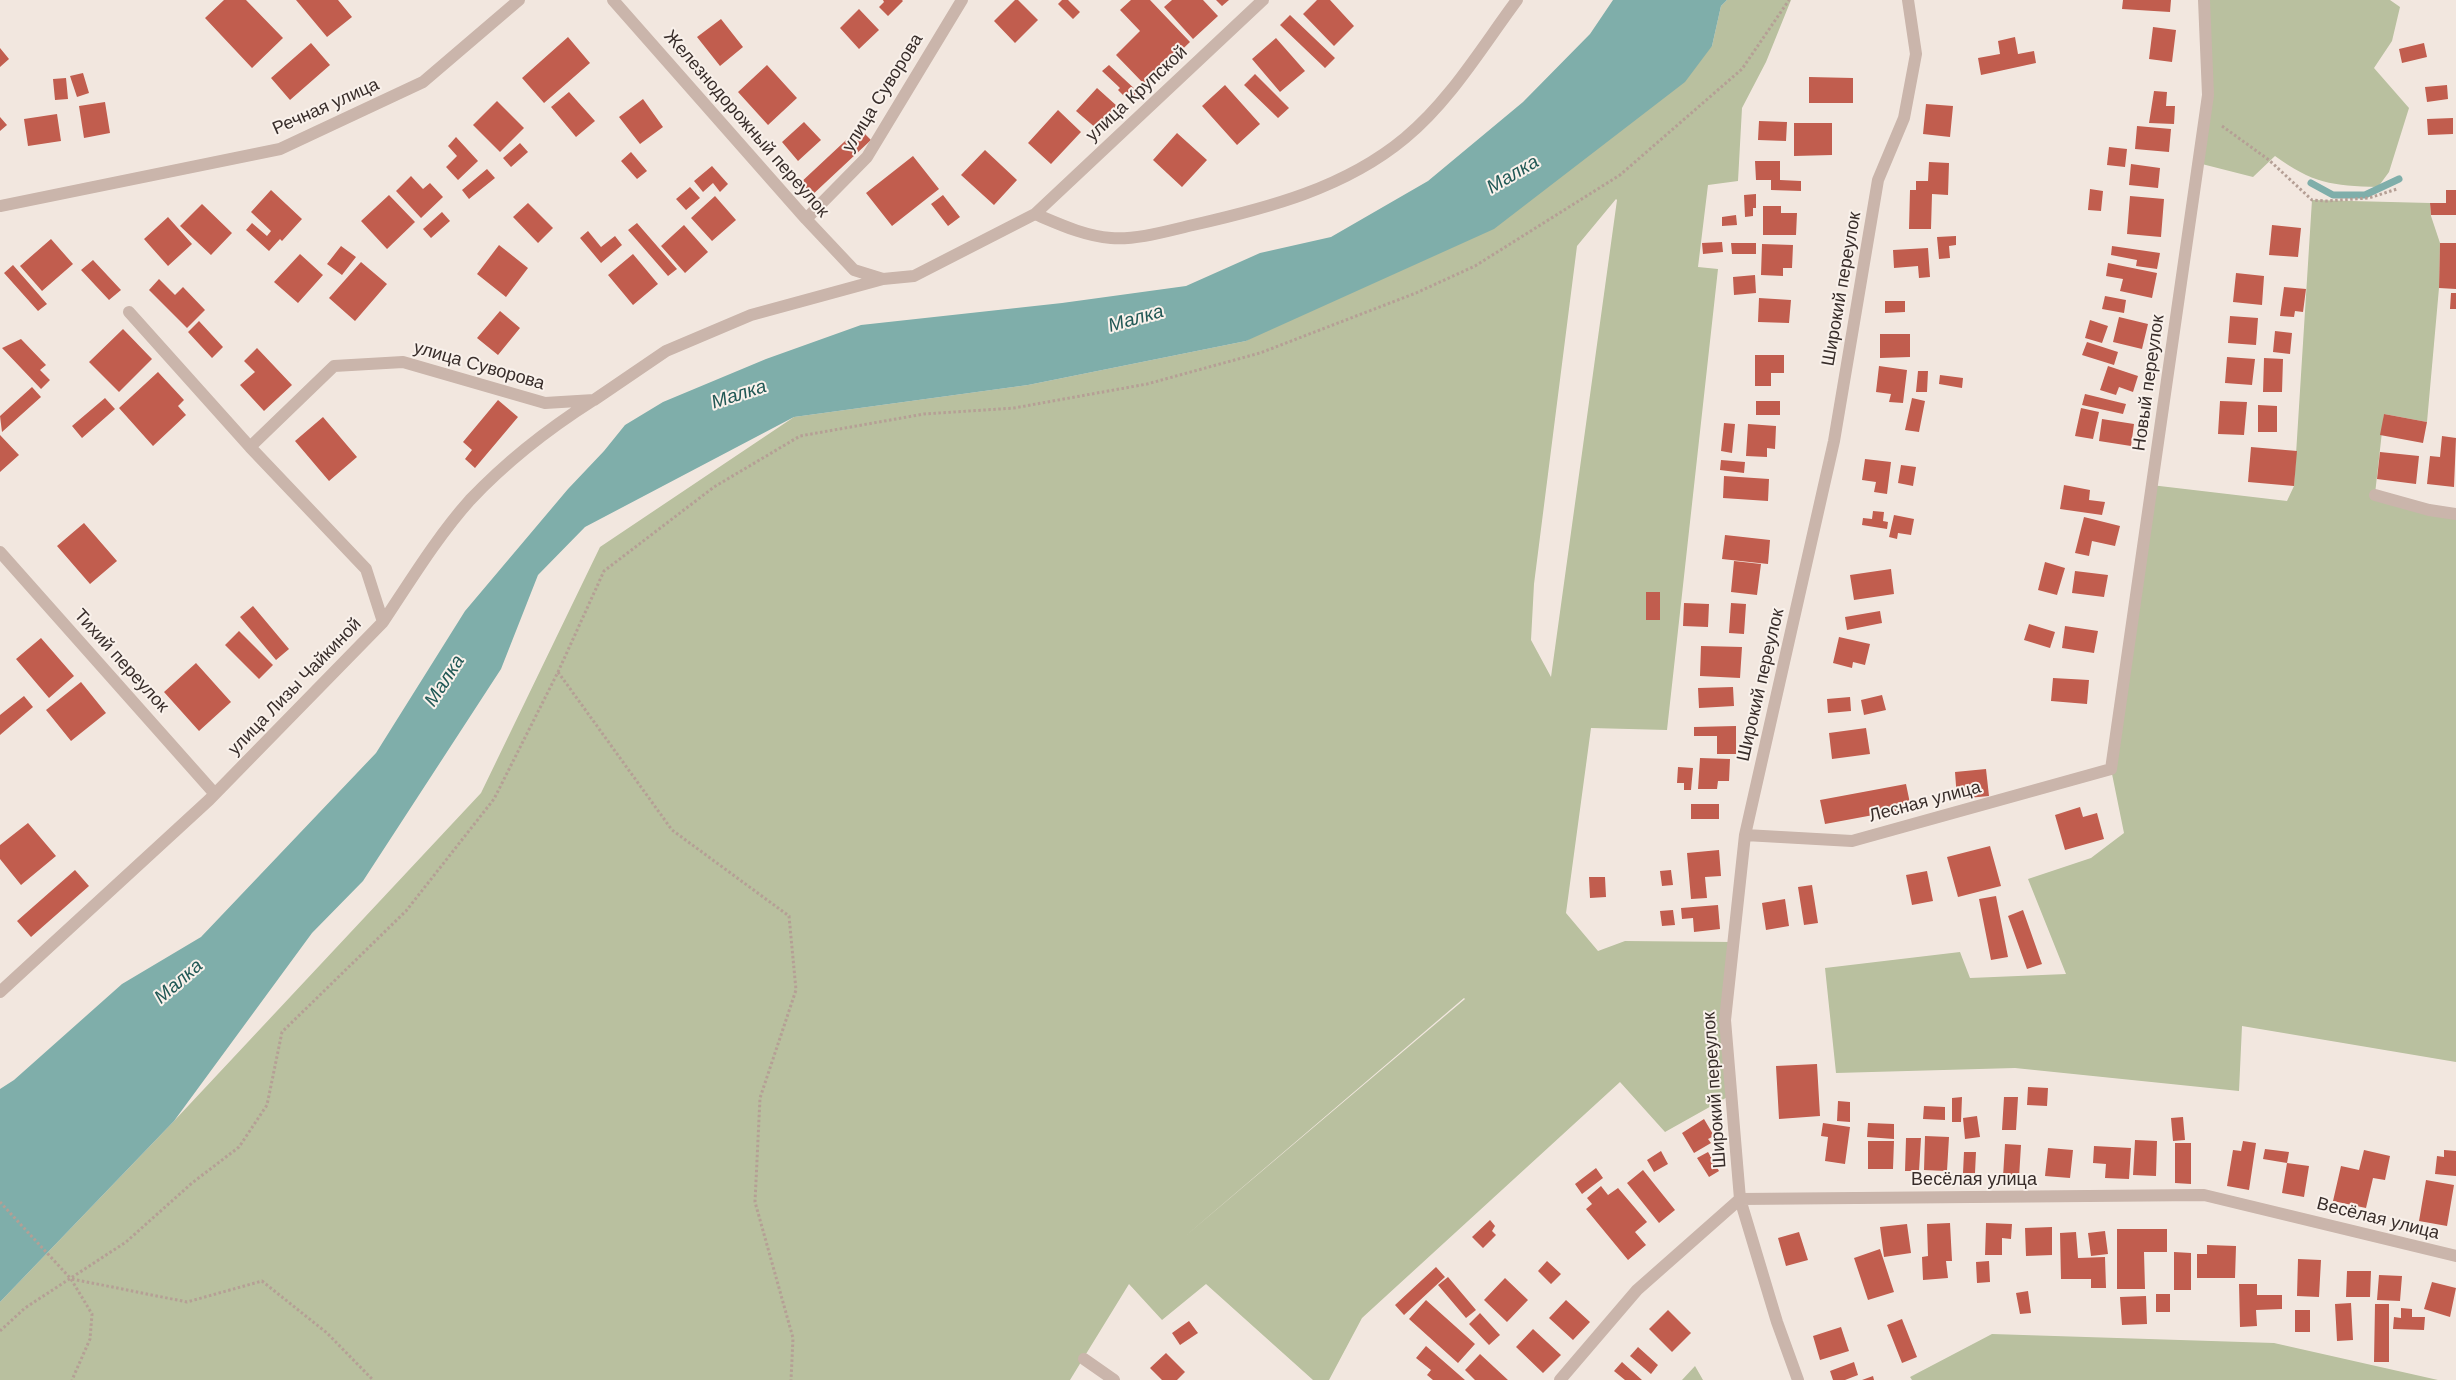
<!DOCTYPE html>
<html>
<head>
<meta charset="utf-8">
<style>
	body { margin:0 }
	canvas { display:block; background:#f2e7df }
</style>
</head>
<body>
<canvas width="2456" height="1380"></canvas>
<script>
const g = document.querySelector('canvas').getContext('2d');
g.lineJoin = 'round';
function fillPath(path, color) { g.fillStyle = color; g.fill(path, 'evenodd'); }
function trace(path, color, width, dash) { g.strokeStyle = color; g.lineWidth = width; g.lineCap = dash ? 'butt' : 'round'; g.setLineDash(dash || []); g.stroke(path); }
function write(font, color, halo, rows, align = 'center') {
  g.font = font + ' Helvetica,sans-serif'; g.lineWidth = 4; g.setLineDash([]); g.textBaseline = 'middle'; g.strokeStyle = halo; g.fillStyle = color; for (const [text, x, y, turn = 0] of rows) {
    g.save(); g.translate(x, y); g.rotate((+turn || 0) * Math.PI / 180); g.textAlign = isNaN(turn) ? turn : align; if (halo) g.strokeText(text, 0, 0); g.fillText(text, 0, 0); g.restore();
  }
}
const green = new Path2D(`
	M1727,0H1791L1766,62L1742,108L1738,181L1708,185L1698,267L1718,269L1667,730L1591,728L1566,913L1598,951L1625,941L1733,942L1725,1020L1731,1095L1665,1132L1620,1082L1362,1318L1329,1380H1313L1206,1284L1162,1320L1129,1284L1070,1380H0V1302L174,1121L481,793L600,547L794,417L1028,385L1246,341L1712,46L1721,6ZM1616,199L1617,200L1551,677L1531,640L1534,584L1577,246ZM1464,998L1465,999L1183,1238Z
	M2204,0H2390L2400,7L2392,41L2374,68L2409,108L2389,172L2378,187C2332,186 2312,183 2275,156L2253,177L2198,163L2208,95Z
	M2312,200L2430,203L2431,216L2440,243L2439,288L2427,422L2384,414L2375,494L2456,511V1062L2242,1026L2239,1091L2015,1068L1836,1073L1825,968L1960,952L1970,978L2066,974L2028,879L2091,858L2124,833L2111,769L2151,485L2287,501L2294,486Z
	M1992,1334L2274,1343L2438,1380H1912L1910,1377Z
	M1695,1366L1703,1380H1682Z`);
const water = new Path2D(`
	M1613,0H1727L1721,6L1712,46L1685,82L1494,229L1246,341L1028,385L794,417L585,527L538,575L501,669L363,881L312,933L174,1121L0,1302V1089L14,1080L122,984L201,937L376,753L465,611L568,489L604,451L625,425L663,402L766,359L861,325L1062,303L1186,286L1260,253L1331,237L1428,181L1523,102L1590,34Z`);
const stream = new Path2D(`
	M2311,183L2333,195H2365L2399,179`);
const building = new Path2D(`
	M224,0H246L283,38L252,68L205,18Z
	M296,0H338L352,17L327,37Z
	M883,0H902L903,1L888,16L879,7L884,2Z
	M1015,0H1018L1038,20L1015,43L994,21Z
	M1062,0H1068L1080,12L1073,19L1058,4Z
	M1131,0H1150L1190,42L1145,85L1116,55L1140,31L1120,10Z
	M1172,0H1203L1218,16L1193,39L1164,7Z
	M1216,0H1229L1222,6Z
	M1317,0H1330L1354,26L1334,46L1303,14Z
	M2123,0H2171L2170,12L2122,9Z
	M859,9L879,30L859,49L840,28Z
	M1290,15L1335,58L1325,68L1280,25Z
	M721,19L743,47L720,66L697,37Z
	M2153,27L2176,30L2172,62L2149,59Z
	M568,37L590,63L544,103L522,78Z
	M2015,37L2018,54L2034,51L2036,63L1981,75L1978,58L2000,54L1998,41Z
	M1276,38L1305,71L1280,92L1252,59Z
	M311,43L330,65L290,100L271,78Z
	M2424,43L2427,57L2402,63L2399,49Z
	M0,48L9,59L0,67Z
	M767,65L797,98L768,125L738,92Z
	M1109,65L1138,92L1129,101L1118,90L1120,88L1102,71Z
	M83,73L89,93L77,97L70,76Z
	M1255,74L1289,108L1278,118L1244,85Z
	M1809,77L1853,78V103H1809Z
	M66,78L68,99L55,100L53,79Z
	M1225,85L1260,124L1237,145L1202,106Z
	M2447,85L2448,99L2427,102L2425,87Z
	M1097,88L1117,106L1097,129L1076,111Z
	M2154,91L2167,92L2166,106H2175L2174,124L2149,123Z
	M569,92L595,121L576,137L551,107Z
	M643,99L663,127L640,144L619,117Z
	M497,101L524,128L500,152L473,125Z
	M105,102L110,133L84,138L79,106Z
	M1926,104L1953,106L1950,137L1923,134Z
	M1058,110L1081,132L1051,164L1028,143Z
	M57,114L61,141L28,146L24,119Z
	M0,117L7,125L0,131Z
	M2453,118V134L2428,135L2427,119Z
	M1759,121L1787,122L1786,141L1758,140Z
	M804,122L821,140L798,161L782,142Z
	M1794,123H1832V155L1794,156Z
	M2137,126L2171,129L2169,152L2135,149Z
	M859,128L871,140L810,197L798,185Z
	M1177,133L1207,160L1182,187L1153,160Z
	M456,137L478,161L458,180L446,167L457,156L448,146Z
	M520,143L528,152L511,167L503,158Z
	M2109,147L2127,149L2125,167L2107,165Z
	M985,150L1017,180L994,205L961,175Z
	M631,152L647,171L637,179L621,161Z
	M913,156L939,189L892,226L866,193Z
	M1755,161H1780V180L1801,181V191L1771,190V180H1756Z
	M1929,162L1949,163L1948,195L1932,194L1931,229H1909L1910,190H1916V181H1928Z
	M2131,164L2160,168L2158,188L2129,185Z
	M712,166L728,184L720,192L713,183L703,192L694,181Z
	M487,169L495,178L469,199L462,190Z
	M411,176L423,189L430,183L443,197L421,218L396,191Z
	M690,187L700,198L686,210L676,199Z
	M2090,189L2103,191L2101,211L2088,210Z
	M271,190L302,219L282,241L280,239L269,251L246,230L252,223L267,236L271,231L251,212Z
	M2446,190H2456V215H2431L2430,203H2446Z
	M1756,194V208H1753V216L1745,217L1744,195Z
	M389,195L415,222L387,249L361,221Z
	M943,195L960,217L948,226L931,204Z
	M715,196L736,220L712,241L691,218Z
	M2130,196L2164,199L2161,237L2127,234Z
	M528,203L553,228L538,243L513,217Z
	M202,204L232,233L211,255L180,226Z
	M1763,206H1781V213H1797L1796,235H1763Z
	M442,212L450,221L431,238L423,229Z
	M1736,215L1737,225L1722,226V217Z
	M168,217L192,244L168,266L144,239Z
	M637,223L677,269L668,276L628,230Z
	M684,225L708,252L685,273L661,246Z
	M2272,225L2301,228L2298,257L2269,255Z
	M588,231L601,247L615,236L622,245L601,263L580,238Z
	M1956,236V245L1949,246L1950,258L1939,259L1937,237Z
	M51,239L73,264L42,291L20,266Z
	M1722,242L1723,252L1703,254L1702,243Z
	M1731,243H1756V254H1732Z
	M2440,243H2456V289L2439,288Z
	M1762,244L1793,245L1792,268H1783V276L1761,275Z
	M499,245L528,268L506,297L477,274Z
	M341,246L356,257L342,275L327,264Z
	M2112,246L2160,253L2157,269L2136,266L2137,260L2111,255Z
	M1928,248L1930,277L1919,278L1918,266L1894,268L1893,250Z
	M300,254L323,275L298,303L274,282Z
	M633,254L658,284L633,305L608,275Z
	M93,260L121,290L109,300L81,270Z
	M361,262L387,284L355,321L329,298Z
	M2108,263L2157,273L2152,298L2120,291L2123,279L2106,276Z
	M13,265L47,304L38,311L4,273Z
	M2236,273L2264,276L2262,305L2233,302Z
	M1755,275L1756,293L1734,295L1733,277Z
	M159,279L175,295L183,287L205,310L187,328L149,290Z
	M2284,287L2306,289L2303,312L2295,311L2294,317L2280,316Z
	M2451,293H2456V309H2450Z
	M2105,296L2126,300L2124,313L2102,309Z
	M1759,298L1791,300L1789,323L1758,322Z
	M1885,301H1905V312L1885,313Z
	M500,311L520,328L498,355L477,338Z
	M2230,316L2258,318L2256,345L2228,343Z
	M2119,317L2148,324L2142,349L2113,342Z
	M2090,320L2108,326L2102,343L2085,338Z
	M199,321L223,347L212,358L188,332Z
	M123,329L152,359L119,392L89,362Z
	M2275,331L2292,333L2290,354L2273,352Z
	M1880,334H1910V357L1880,358Z
	M21,339L46,365L40,370L50,380L41,389L2,348Z
	M2087,342L2118,352L2114,365L2082,355Z
	M257,348L292,385L264,411L240,385L255,372L244,361Z
	M1755,355H1784V373H1771V386H1755Z
	M2227,357L2255,359L2252,385L2225,383Z
	M2264,358L2283,359L2282,392H2263Z
	M1879,366L1907,370L1903,403L1889,402L1891,394L1876,392Z
	M2108,366L2138,376L2133,392L2119,387L2116,395L2100,390Z
	M1918,371H1928L1927,392H1916Z
	M158,372L184,400L178,406L186,415L153,446L119,408Z
	M1940,375L1963,378L1962,388L1939,384Z
	M32,387L41,397L2,432L0,416Z
	M2085,394L2126,404L2123,414L2082,405Z
	M105,398L115,409L82,438L72,426Z
	M1912,398L1925,401L1919,432L1905,430Z
	M498,400L518,417L475,468L465,459L472,450L463,442Z
	M1756,401H1780V415H1756Z
	M2220,401L2247,402L2244,435L2218,434Z
	M2258,405L2277,406V432H2258Z
	M2081,408L2099,412L2093,439L2075,436Z
	M2384,414L2427,422L2423,443L2380,435Z
	M323,417L357,457L329,481L295,441Z
	M2102,419L2134,424L2131,446L2099,441Z
	M1724,423L1735,424L1732,453L1721,451Z
	M1748,424L1776,426L1775,449L1767,448V457L1746,456Z
	M0,435L19,455L0,472Z
	M2442,436L2456,438L2454,487L2427,484L2430,456L2440,457Z
	M2251,447L2297,451L2294,486L2248,482Z
	M2380,452L2419,456L2416,484L2377,479Z
	M1865,459L1891,462L1887,494L1874,492L1876,482L1862,480Z
	M1721,460L1745,462L1744,473L1720,470Z
	M1901,465L1916,467L1913,486L1898,483Z
	M1724,476L1769,479L1768,501L1723,498Z
	M2064,485L2090,490L2089,500L2105,502L2102,515L2060,509Z
	M1873,511L1884,512L1883,521L1888,522L1887,529L1862,525L1863,518L1872,519Z
	M1894,515L1914,519L1911,535L1898,533L1897,539L1889,537Z
	M2084,517L2120,526L2115,546L2092,541L2089,556L2075,553Z
	M84,523L117,561L90,584L57,546Z
	M1725,535L1770,540L1768,564L1722,559Z
	M1734,561L1761,564L1757,595L1731,592Z
	M2045,562L2065,568L2057,595L2038,590Z
	M1891,569L1894,594L1854,600L1850,575Z
	M2075,571L2108,575L2104,597L2072,593Z
	M1646,592H1660V620H1646Z
	M1684,603L1709,604L1708,627L1683,626Z
	M1731,603L1746,604L1744,634L1729,633Z
	M253,606L289,649L276,660L240,617Z
	M1880,611L1882,623L1847,630L1845,617Z
	M2029,624L2055,632L2050,648L2024,640Z
	M2065,626L2098,631L2094,653L2062,648Z
	M239,631L273,665L259,679L225,645Z
	M1839,637L1870,644L1865,665L1853,662L1852,668L1833,663Z
	M41,638L74,676L49,698L16,659Z
	M1701,646L1742,647L1740,678L1700,676Z
	M196,663L231,702L199,731L164,692Z
	M2053,678L2089,680L2087,704L2051,701Z
	M81,682L106,713L71,741L46,710Z
	M1733,687L1734,706L1699,708L1698,688Z
	M1882,695L1886,710L1864,715L1861,700Z
	M24,696L33,707L0,735V715Z
	M1850,697L1851,711L1828,713L1827,699Z
	M1736,726V754H1717V736H1694V727Z
	M1866,728L1870,754L1832,759L1829,733Z
	M1700,758L1730,759L1729,781H1718L1717,789H1698Z
	M1678,767L1693,768L1691,790H1684V783H1677Z
	M1986,769L1989,796L1957,799L1955,772Z
	M1906,784L1911,808L1825,824L1820,800Z
	M1691,804H1719V819H1691Z
	M2080,807L2083,817L2097,813L2104,839L2065,850L2055,815Z
	M28,823L56,856L21,885L0,859V845Z
	M1990,846L2001,886L1958,897L1947,857Z
	M1719,850L1721,876L1705,877L1707,898L1691,899L1687,853Z
	M75,870L89,886L31,937L17,921Z
	M1671,870L1673,885L1662,886L1660,871Z
	M1927,871L1933,901L1912,905L1906,875Z
	M1589,877H1605L1606,897L1590,898Z
	M1812,885L1818,923L1804,925L1798,887Z
	M1996,896L2008,957L1991,960L1979,899Z
	M1785,899L1789,926L1766,930L1762,903Z
	M1718,905L1720,929L1694,932L1693,918L1682,919L1681,908Z
	M1673,910L1675,925L1662,926L1660,911Z
	M2023,910L2042,964L2027,969L2008,916Z
	M1817,1064L1820,1116L1779,1119L1776,1066Z
	M2028,1087L2048,1088L2047,1106L2027,1105Z
	M1962,1097L1961,1122H1952V1098Z
	M2004,1097H2018L2016,1130H2002Z
	M1838,1101L1850,1102V1122L1837,1121Z
	M1924,1106L1945,1107V1120L1923,1119Z
	M1977,1116L1980,1137L1965,1139L1963,1118Z
	M2183,1117L2185,1140L2173,1141L2171,1118Z
	M1704,1119L1714,1136L1708,1139L1711,1143L1694,1153L1682,1133Z
	M1823,1123L1850,1127L1845,1164L1825,1161L1828,1137L1821,1136Z
	M1868,1123L1894,1124V1139L1867,1137Z
	M1925,1136L1949,1137L1947,1171L1924,1170Z
	M1906,1138H1921L1919,1171H1905Z
	M2135,1140L2157,1141L2156,1176L2133,1175Z
	M1868,1141H1894L1893,1169H1868Z
	M2243,1141L2256,1143L2249,1190L2227,1186L2233,1150L2241,1151Z
	M2175,1143H2191V1184L2175,1183Z
	M2005,1144L2021,1145L2019,1178L2003,1177Z
	M2094,1146L2131,1148L2129,1179L2105,1178L2106,1164L2093,1163Z
	M2048,1148L2073,1150L2070,1178L2045,1176Z
	M2265,1149L2289,1152L2287,1163L2263,1159Z
	M2364,1150L2390,1156L2385,1180L2373,1178L2366,1208L2333,1201L2341,1166L2359,1170Z
	M2444,1150L2456,1151V1176L2435,1174L2437,1156L2444,1157Z
	M1661,1151L1668,1164L1654,1172L1647,1160Z
	M1708,1152L1719,1171L1709,1177L1697,1158Z
	M1964,1152H1976L1975,1173H1963Z
	M2287,1163L2309,1166L2304,1197L2282,1193Z
	M1596,1168L1603,1178L1582,1194L1575,1184Z
	M1643,1170L1675,1210L1659,1223L1627,1183Z
	M2426,1180L2454,1185L2447,1226L2419,1221Z
	M1601,1186L1608,1195L1618,1188L1647,1222L1635,1232L1646,1245L1628,1260L1586,1209L1592,1204L1587,1198Z
	M1490,1220L1495,1226L1492,1231L1496,1235L1483,1248L1472,1237Z
	M1950,1223L1952,1261H1946L1948,1278L1923,1280L1922,1257L1928,1256L1927,1224Z
	M1986,1223L2012,1224L2011,1239L2002,1238V1255H1985Z
	M1907,1224L1911,1253L1884,1257L1880,1227Z
	M2052,1227V1255L2026,1256L2025,1228Z
	M2117,1229H2167V1252H2144L2145,1289H2117Z
	M2105,1231L2108,1254L2091,1256L2088,1233Z
	M1799,1232L1808,1260L1786,1266L1778,1238Z
	M2076,1232L2078,1258L2105,1257L2106,1288H2091V1279H2061L2060,1233Z
	M2207,1245L2236,1246L2235,1278H2197V1254H2207Z
	M1880,1249L1894,1292L1868,1300L1854,1258Z
	M2174,1252L2191,1253V1290H2174Z
	M2298,1259L2321,1260L2319,1297L2297,1296Z
	M1547,1261L1561,1274L1551,1284L1538,1271Z
	M1989,1261L1990,1282L1977,1283L1976,1262Z
	M1436,1267L1445,1277L1404,1315L1395,1305Z
	M2347,1271H2371L2370,1297H2346Z
	M2379,1275L2402,1276L2400,1301L2377,1300Z
	M1448,1277L1476,1310L1466,1318L1438,1285Z
	M1505,1278L1528,1300L1507,1322L1484,1300Z
	M2432,1282L2456,1288L2450,1317L2424,1309Z
	M2239,1284H2257V1295H2282V1309L2256,1310L2257,1326L2240,1327Z
	M2028,1291L2031,1313L2020,1314L2016,1293Z
	M2156,1294H2170V1312H2156Z
	M2146,1296L2147,1324L2122,1325L2120,1297Z
	M1426,1300L1475,1344L1458,1363L1409,1319Z
	M1566,1300L1590,1322L1573,1340L1549,1318Z
	M2351,1303L2353,1340L2337,1341L2335,1304Z
	M2375,1304H2389V1362H2374Z
	M2401,1308L2412,1309V1317H2425L2424,1330L2393,1329L2394,1317L2401,1318Z
	M1668,1310L1691,1333L1672,1352L1649,1329Z
	M2295,1310H2310V1332H2295Z
	M1480,1313L1500,1335L1489,1345L1469,1324Z
	M1902,1319L1917,1357L1902,1363L1887,1325Z
	M1189,1321L1198,1333L1180,1345L1172,1333Z
	M1841,1327L1849,1351L1820,1360L1813,1336Z
	M1533,1329L1561,1355L1543,1373L1516,1347Z
	M1426,1346L1465,1380H1433L1427,1375L1431,1370L1416,1358Z
	M1638,1347L1658,1365L1651,1374L1630,1356Z
	M1166,1353L1185,1372L1177,1380H1162L1150,1368Z
	M1480,1354L1508,1380H1475L1465,1370Z
	M1622,1362L1642,1380H1625L1614,1371Z
	M1854,1362L1858,1375L1845,1380H1833L1830,1371Z
	M1873,1376L1874,1380H1862Z`);
const path = new Path2D(`
	M2222,126L2269,160L2312,200L2326,201L2369,198L2397,189
	M558,672L672,830L789,916L796,990L760,1098L755,1202L793,1338L791,1380
	M0,1202L71,1279L92,1314L90,1339L72,1380
	M72,1279L187,1302L262,1281L327,1333L373,1380
	M0,1331L25,1308L126,1242L192,1183L239,1147L267,1105L282,1032L406,911L494,799L558,672L604,571L714,487L800,436L924,414L1014,408L1147,384L1260,353L1416,293L1475,266L1620,175L1742,69L1789,0`);
const minor = new Path2D(`
	M613,0L806,219L854,270L883,279L914,276L1035,214L1263,0
	M0,206L280,149L423,82L519,0
	M1035,214C1059,224 1084,236 1111,238C1137,240 1167,231 1193,225C1268,208 1345,188 1405,138C1450,101 1482,47 1517,0
	M806,219L867,157L962,0
	M250,447L334,366L403,362L545,403L594,400L666,351L751,315L883,279
	M2375,495L2429,510L2456,514
	M0,552L215,794
	M383,622C411,580 437,537 470,500C506,462 548,429 592,401
	M1745,835L1852,841L2111,769L2208,95L2204,0
	M0,992L209,800L383,622L366,569L250,447L129,312
	M1084,1359L1114,1380
	M1560,1380L1637,1290L1740,1199L2204,1195L2456,1256
	M1798,1380L1777,1322L1740,1199L1725,1020L1745,835L1834,441L1878,180L1904,118L1916,54L1908,0`);
const streetNames = [
	["улица Суворова",883,93,-58],
	["улица Крупской",1137,94,-43],
	["Речная улица",326,107,-24],
	["Железнодорожный переулок",746,124,49],
	["Широкий переулок",1842,289,-80],
	["улица Суворова",479,366,16],
	["Новый переулок",2149,383,-82],
	["Тихий переулок",121,661,48],
	["Широкий переулок",1761,685,-77],
	["улица Лизы Чайкиной",295,687,-46],
	["Лесная улица",1925,802,-15],
	["Широкий переулок",1715,1090,-94],
	["Весёлая улица",1974,1180],
	["Весёлая улица",2378,1219,14]
];
const waterNames = [
	["Малка",1513,175,-31],
	["Малка",1136,319,-16],
	["Малка",739,395,-18],
	["Малка",445,681,-57],
	["Малка",179,982,-41]
];
fillPath(green, '#b9c09f');
fillPath(water, '#7faeaa');
trace(stream, '#7faeaa', 7);
fillPath(building, '#c15d4e');
trace(path, '#b59f95', 3, [2.5, 2.5]);
trace(minor, '#cab5ab', 12);
write('18px', '#382d2a', '#f9f1eb', streetNames);
write('italic 19px', '#215855', '#f9f1eb', waterNames);
</script>
</body>
</html>
